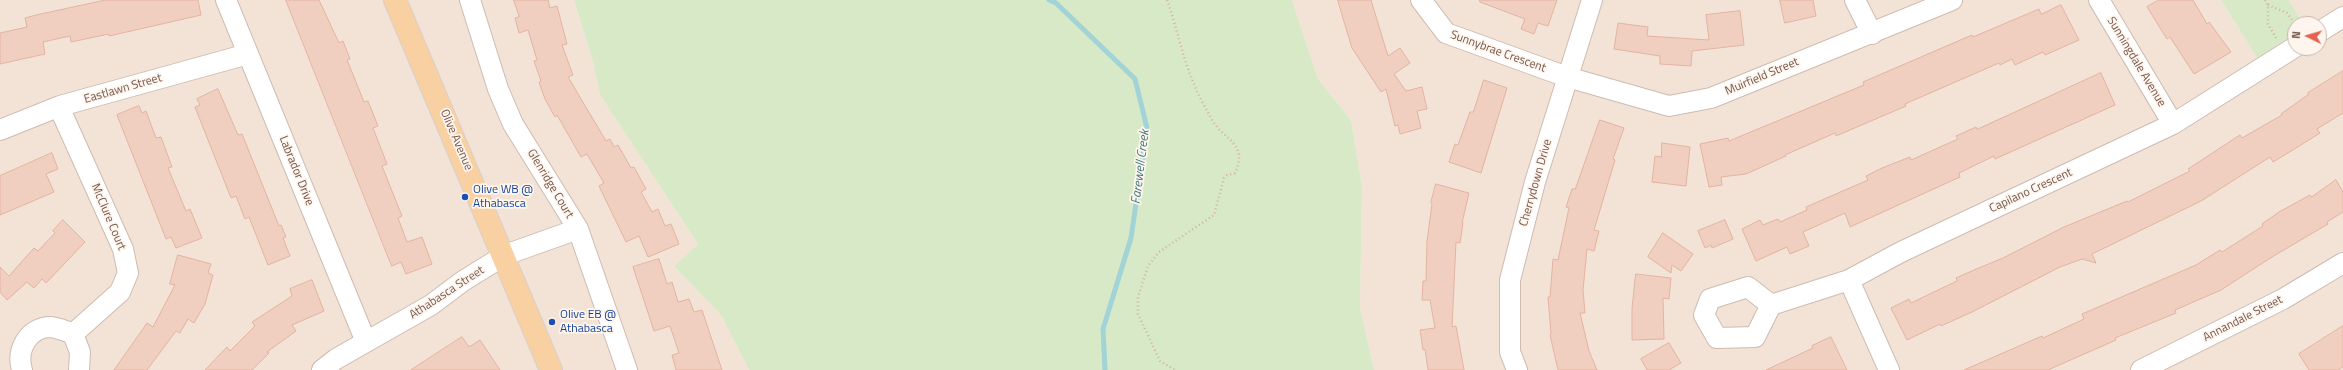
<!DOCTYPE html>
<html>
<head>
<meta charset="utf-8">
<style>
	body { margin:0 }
	#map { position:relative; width:2343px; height:370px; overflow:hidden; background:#fcf2e7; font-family:"Titillium Web",sans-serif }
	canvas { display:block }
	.north { position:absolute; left:2287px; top:16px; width:40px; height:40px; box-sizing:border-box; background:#fef6ee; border:1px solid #c7b6ad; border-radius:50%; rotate:275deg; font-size:11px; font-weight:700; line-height:16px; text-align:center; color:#75574c }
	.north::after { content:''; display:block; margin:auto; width:14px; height:18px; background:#e26350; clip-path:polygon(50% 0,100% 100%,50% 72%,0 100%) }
</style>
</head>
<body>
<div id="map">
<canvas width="2343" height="370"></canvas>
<div class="north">N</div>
</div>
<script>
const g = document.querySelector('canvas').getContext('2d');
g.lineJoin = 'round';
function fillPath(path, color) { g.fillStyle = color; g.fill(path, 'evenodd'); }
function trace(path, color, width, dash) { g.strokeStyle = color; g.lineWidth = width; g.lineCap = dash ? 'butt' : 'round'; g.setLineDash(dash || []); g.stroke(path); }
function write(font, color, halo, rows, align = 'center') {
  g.font = font + ' "Titillium Web",sans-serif'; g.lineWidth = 3.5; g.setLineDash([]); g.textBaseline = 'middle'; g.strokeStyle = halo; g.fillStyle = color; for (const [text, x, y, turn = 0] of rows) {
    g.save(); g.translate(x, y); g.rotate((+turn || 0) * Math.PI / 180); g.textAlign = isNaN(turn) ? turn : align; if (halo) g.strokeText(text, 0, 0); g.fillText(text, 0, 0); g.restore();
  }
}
const residential = new Path2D(`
	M0,0H574L593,62L600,95L698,244L674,266L721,315L749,370H0Z
	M1292,0H2221L2257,58L2295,34V48H2319V24H2303L2289,0H2343V370H1374L1360,307L1362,187L1351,120L1318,79Z`);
const green = new Path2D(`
	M574,0H1292L1318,79L1351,120L1362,187L1360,307L1374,370H749L721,315L674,266L698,244L600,95L593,62Z
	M2221,0H2289L2303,24H2295V34L2257,58Z`);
const stream = new Path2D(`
	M1049,0L1056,3L1135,79L1147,128L1131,238L1103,329L1105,370`);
const building = new Path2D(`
	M106,0H198L201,15L109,36V34L71,42L70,36L43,42L45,54L0,64V33L27,27L25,18L36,15Z
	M286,0H319L339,43L343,41L350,59L347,60L364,102L368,101L378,126L373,128L387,164L382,166L402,216L398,218L407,242L422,237L432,264L406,274L401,262L392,266Z
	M514,0H548L550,8L557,6L567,44L562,45L573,75L568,77L606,141L610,139L614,147L618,145L631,168L634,167L646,189L641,192L652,212L658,209L665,226L671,224L679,244L648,257L639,236L626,242L599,186L604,183L587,154L581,157L557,115L555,117L545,99L539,82L541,81L534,61L537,60L528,30L519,33L515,18L519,17Z
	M1338,0H1371L1388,56L1400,48L1410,63L1394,74L1406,91L1422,87L1427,109L1417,111L1421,128L1400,134L1398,125L1395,126L1386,89L1381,92L1352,48Z
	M1480,0H1557L1548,26L1538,23L1534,34L1521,29L1525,19L1480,2Z
	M1780,0H1813L1816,16L1785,23Z
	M2159,0H2193L2207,24L2209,22L2231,52L2194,74L2170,37L2167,39L2147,7Z
	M2061,5L2079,40L2045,55L2043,52L2015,65L2012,59L2000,65L1999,63L1905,104L1906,106L1836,136L1835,133L1785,155L1786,156L1746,174L1721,177L1722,185L1709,187L1700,144L1728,138L1729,141L1864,85L1863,82L1972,35L1973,37L2039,9L2041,14Z
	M1740,11L1744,45L1692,51L1691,66L1660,64V56L1614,49L1618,23L1648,27L1647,36L1709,40L1706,15Z
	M2343,71V113L2317,129L2320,133L2296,148L2273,162L2270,157L2201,201L2092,254L2096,263L2082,259L2060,267L1972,312L1941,326L1940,324L1907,340L1891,308L1909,299L1911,303L1957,281L1956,278L1974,270L2003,258L2064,227L2127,201L2128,202L2190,171L2188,169L2240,135L2242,138L2282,115L2281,114L2309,94L2308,93Z
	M2101,73L2115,105L1995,159L1994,156L1959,173L1960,177L1850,227L1845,213L1803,232L1809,246L1790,254L1787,247L1756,261L1742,229L1760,220L1763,225L1778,219L1780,222L1807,210L1806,207L1868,180L1866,176L1882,168L1910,157L1911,160L1958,139L1956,136L1976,127L1977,129Z
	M1484,80L1507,88L1481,173L1449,162L1455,144L1458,145L1470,112H1473Z
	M218,89L238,135L242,134L279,226L281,225L286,237L283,238L290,256L268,265L249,217L245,219L236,196L231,198L195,107L200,105L197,99Z
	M139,106L142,113L146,111L156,138L161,137L172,167L168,168L186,211L190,209L202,238L176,248L171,237L166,239L117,115Z
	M1600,120L1624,128L1613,159L1615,160L1594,230L1599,231L1594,251L1587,249L1583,290L1585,313H1580L1589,351L1597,370H1558L1550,335L1551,334L1548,297H1550L1553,259L1558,260L1569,208L1566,207L1572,189H1575Z
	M1662,143L1690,147L1686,186L1652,182L1655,156L1661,157Z
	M52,153L58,169L46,174L54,192L0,215V176Z
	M2336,180L2343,192V212L2327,222L2328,224L2272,257L2221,290L2175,310L2176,313L2115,338L2116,340L2048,370H1964L2042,336L2043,338L2084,319L2082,314L2196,265L2220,250L2222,252L2263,226L2262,224L2279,212L2310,195L2311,197Z
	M1436,184L1469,193L1462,223H1463L1460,243L1456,242L1452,327L1456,326L1464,370H1428L1425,349L1423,350L1420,330L1435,328L1430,300H1422L1423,281H1426L1427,241L1432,204L1431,203Z
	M63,220L85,242L46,283L42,279L34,288L27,282L7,300L0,292V267L9,276L34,248L38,251L55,233L53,231Z
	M1725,220L1733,239L1712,248L1711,245L1705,248L1698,231Z
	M1663,233L1693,254L1681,271L1672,265L1671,273L1648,257Z
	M178,255L211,264L208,273L213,275L205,304L194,323L188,319L180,333L176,331L147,370H114L147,323L153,327L175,285L170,284Z
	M659,259L667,284L672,282L678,302L689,299L694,312L702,310L722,370H676L672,355L679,353L670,326L654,331L633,267Z
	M1636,274L1671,278L1669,299L1663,298L1664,339L1632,340V309Z
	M312,280L324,311L292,325L296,331L267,352L269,353L252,370H205L227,347L230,351L255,326L252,322L292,296L290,289Z
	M2343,326V367L2338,370H2309L2299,354Z
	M462,337L469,347L480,340L500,370H411Z
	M1831,337L1847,370H1766L1813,348L1812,346Z
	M1669,343L1681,363L1669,370H1647L1641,359Z`);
const path = new Path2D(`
	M1167,0C1177,27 1182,57 1194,84C1198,96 1206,108 1212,120C1224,140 1249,144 1235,173L1227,175L1224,178L1214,215L1159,252L1148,266L1138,297V314L1160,361L1175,370
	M2265,0L2268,5V24L2276,38
	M2268,5L2287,13L2295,24`);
const minor = new Path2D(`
	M226,0L366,342
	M470,0L498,89L513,124L578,229L627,370
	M1421,0L1446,33L1567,77L1669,106L1711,98L1952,0
	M1855,0L1872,34
	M2099,0L2173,124
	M2319,32L2343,17
	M59,107L123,249L128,273L120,292L73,334
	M0,130L60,106L248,54
	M1771,305L1748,287L1710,299L1704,315L1717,338L1755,337L1771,305L1849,280
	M22,370C16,350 28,327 51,327C59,328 66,331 73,334L80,352L79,370
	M322,370L336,359L431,305L463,281L505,255L578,229
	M1517,370L1510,352V280L1535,182L1592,0
	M1889,370L1849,280L1901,252L2173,124L2295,47
	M2141,370L2283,299L2343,263`);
const major = new Path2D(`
	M395,0L551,370`);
const markers = [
	[465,197,4,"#1a4fb4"],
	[552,322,4,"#1a4fb4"]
];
const streetNames = [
	["Sunnybrae Crescent",1498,52,20],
	["Sunningdale Avenue",2136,62,59],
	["Muirfield Street",1762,77,-23],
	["Eastlawn Street",123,89,-16],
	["Olive Avenue",456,140,67],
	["Labrador Drive",296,171,68],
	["Cherrydown Drive",1536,183,-74],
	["Glenridge Court",550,184,59],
	["Capilano Crescent",2031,191,-25],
	["McClure Court",108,217,67],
	["Athabasca Street",447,293,-33],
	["Annandale Street",2243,319,-27]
];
const transitNames = [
	["Olive WB @",473,190],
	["Athabasca",473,204],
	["Olive EB @",560,315],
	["Athabasca",560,329]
];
const waterNames = [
	["Farewell Creek",1141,167,-83]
];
fillPath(residential, '#f3e3d6');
fillPath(green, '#d7e9c6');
trace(stream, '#a2d3d7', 5);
fillPath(building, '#f0cfc0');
trace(building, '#e3b4a0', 1);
trace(minor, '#cfbbb0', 22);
trace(major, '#d8d0cd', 24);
trace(path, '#d6b2a2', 2.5, [1, 3]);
trace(minor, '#fff', 20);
trace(major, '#f8d0a2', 22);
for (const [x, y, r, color] of markers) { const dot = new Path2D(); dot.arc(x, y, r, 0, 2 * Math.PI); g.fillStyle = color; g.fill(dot); trace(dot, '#fef6ee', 1.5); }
write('12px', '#75574c', '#fef6ee', streetNames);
write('12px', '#164399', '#fef6ee', transitNames, 'left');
write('italic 13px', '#40767a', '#fef6ee', waterNames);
</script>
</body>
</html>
